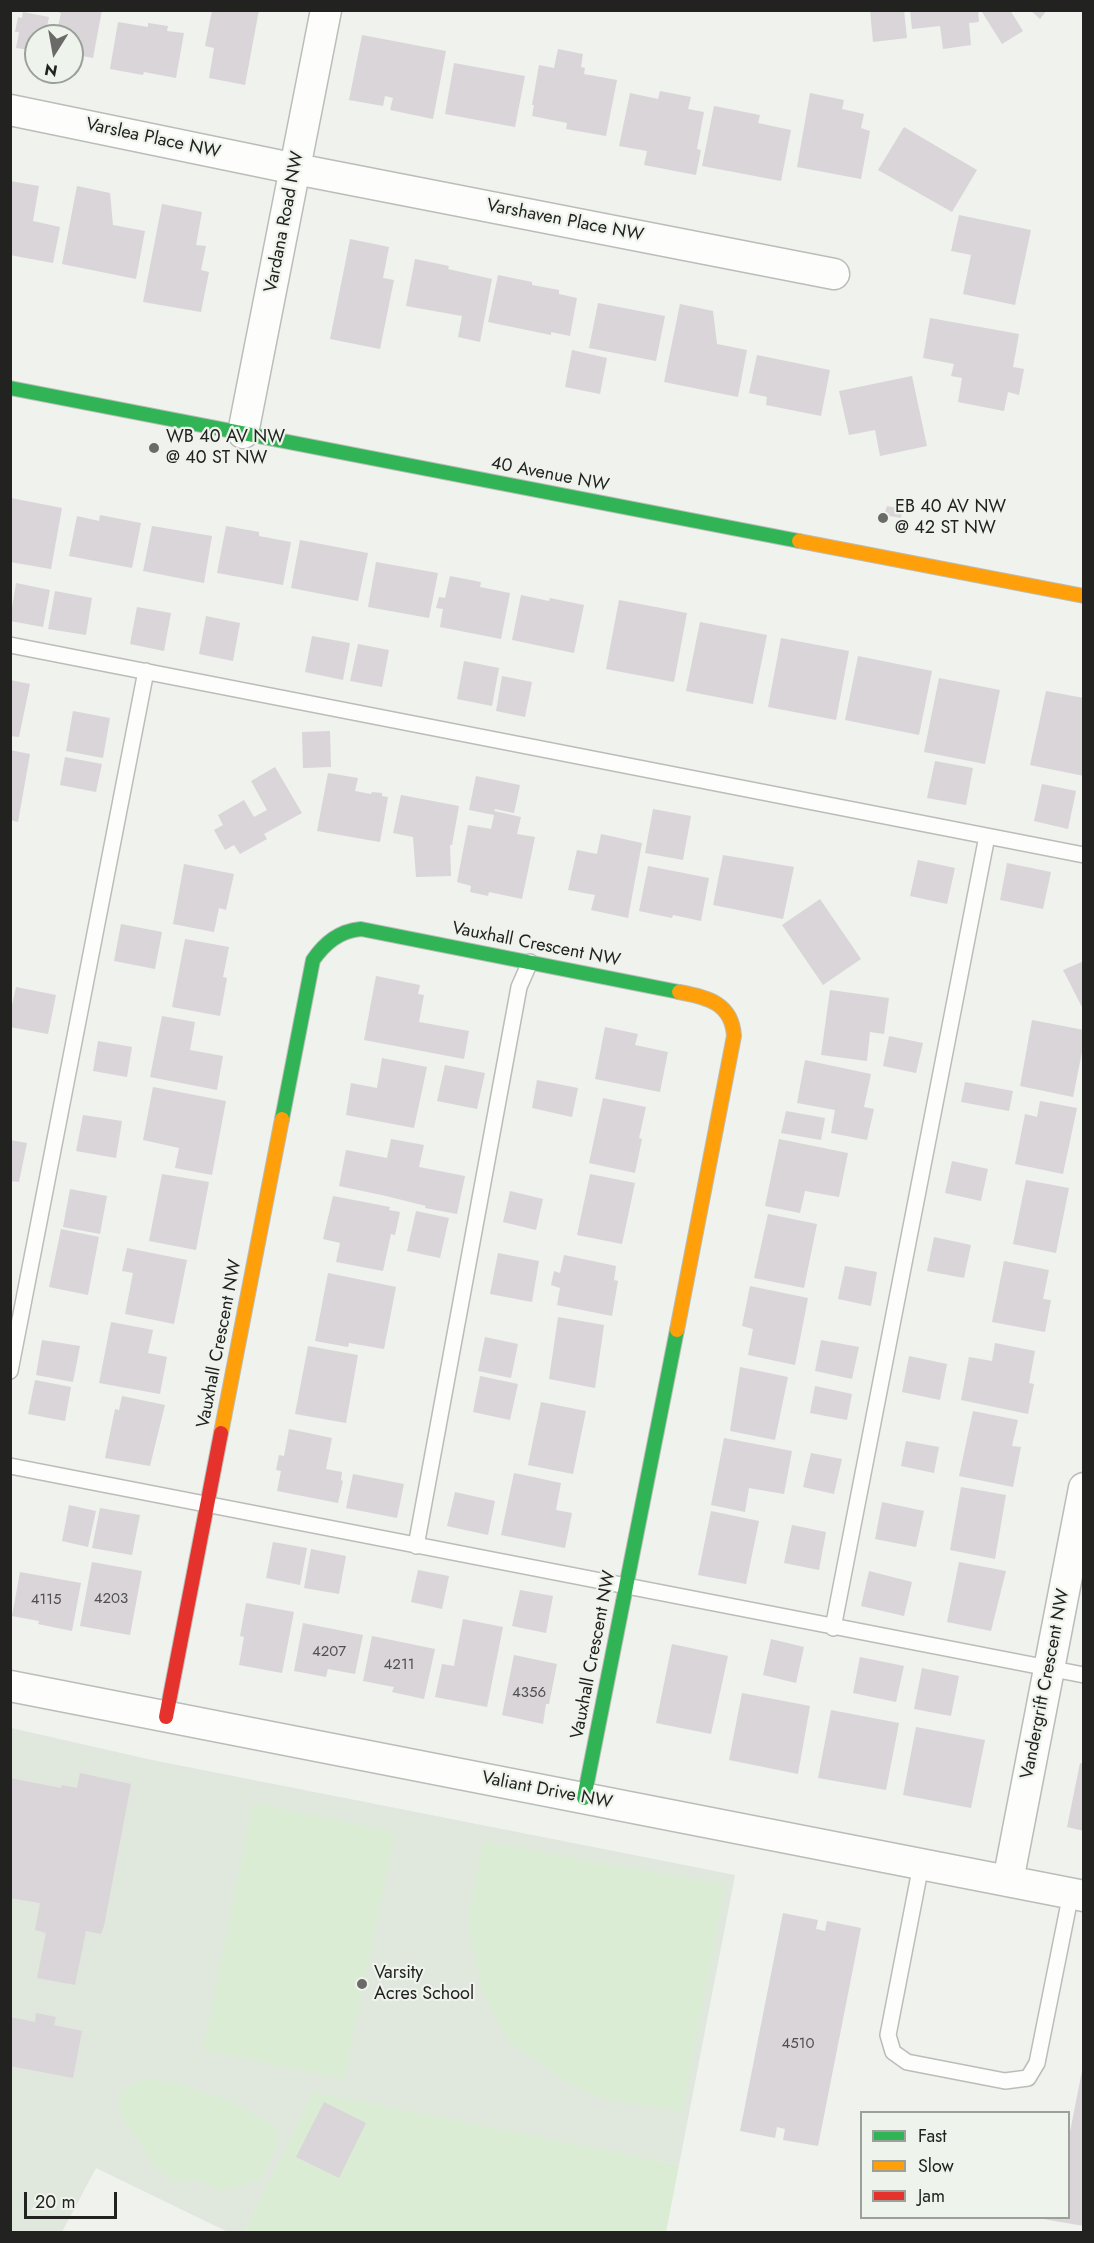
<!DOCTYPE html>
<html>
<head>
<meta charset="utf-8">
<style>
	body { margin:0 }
	#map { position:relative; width:1094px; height:2243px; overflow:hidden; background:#eff2ed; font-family:Jost,sans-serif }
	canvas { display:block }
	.frame { position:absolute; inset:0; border:12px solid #222321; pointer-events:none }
	.legend { position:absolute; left:860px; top:2111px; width:210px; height:108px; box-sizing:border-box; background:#eef3ec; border:2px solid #9ca09b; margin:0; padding:8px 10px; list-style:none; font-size:18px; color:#222321 }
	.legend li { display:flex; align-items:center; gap:12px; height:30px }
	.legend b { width:30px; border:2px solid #9ca09b }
	.north { position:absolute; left:24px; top:24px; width:60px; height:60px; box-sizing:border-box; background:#eef3ec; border:2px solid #9ca09b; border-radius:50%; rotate:191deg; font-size:16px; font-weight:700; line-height:24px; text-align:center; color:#222321 }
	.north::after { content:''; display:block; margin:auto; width:21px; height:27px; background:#6a6b68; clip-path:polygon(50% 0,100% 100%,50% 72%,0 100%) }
	.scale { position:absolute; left:24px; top:2192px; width:93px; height:27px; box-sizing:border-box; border:3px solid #222321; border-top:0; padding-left:8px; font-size:18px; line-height:21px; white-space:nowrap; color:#222321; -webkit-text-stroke:4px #eef3ec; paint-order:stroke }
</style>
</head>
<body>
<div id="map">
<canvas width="1094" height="2243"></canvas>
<div class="frame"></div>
<ul class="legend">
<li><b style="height:8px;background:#30b455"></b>Fast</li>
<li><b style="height:8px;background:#ff9f0a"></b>Slow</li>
<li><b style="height:8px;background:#e5322d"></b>Jam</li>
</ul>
<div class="north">N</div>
<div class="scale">20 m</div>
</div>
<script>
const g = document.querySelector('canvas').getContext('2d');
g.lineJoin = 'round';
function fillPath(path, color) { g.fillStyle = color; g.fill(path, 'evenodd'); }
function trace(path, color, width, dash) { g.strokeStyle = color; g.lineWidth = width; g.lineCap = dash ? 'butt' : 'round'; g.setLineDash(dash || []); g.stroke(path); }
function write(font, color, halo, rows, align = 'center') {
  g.font = font + ' Jost,sans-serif'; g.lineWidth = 4.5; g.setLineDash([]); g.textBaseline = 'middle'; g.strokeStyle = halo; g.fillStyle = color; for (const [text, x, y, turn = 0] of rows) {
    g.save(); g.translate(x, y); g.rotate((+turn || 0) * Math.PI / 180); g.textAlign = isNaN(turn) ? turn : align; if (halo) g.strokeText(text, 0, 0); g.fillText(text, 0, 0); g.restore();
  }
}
const built = new Path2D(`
	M11,1728L152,1760L735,1875L679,2165L313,2093L245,2232H228L96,2168L62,2232H11Z`);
const green = new Path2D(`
	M253,1803L395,1832L344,2079L203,2050Z
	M483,1842L725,1885L682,2112L597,2097L565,2080L508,2041L482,1991L468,1921Z
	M147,2078L181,2084L195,2090L226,2099L273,2125L277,2134L278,2143L261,2178L256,2181L228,2190H220L194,2179L177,2181L156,2169L120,2113C115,2092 131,2085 147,2078Z
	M313,2092L679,2165L666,2232H245Z`);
const building = new Path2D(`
	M53,10H102L93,58L72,54V36H56L61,13Z
	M212,10H259L245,85L209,78L214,48L205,46Z
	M870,10H904L907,38L873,42Z
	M910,10H978L979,22L969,23L971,45L943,49L940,26L912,29Z
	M984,10H1010L1023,31L1002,44L982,12Z
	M1030,10H1047L1040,19Z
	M23,12L49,17L45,36H36V51L16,48L19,32H15L18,17L22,18Z
	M118,22L148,27V23L168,26L167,31L184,33L176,78L144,72L143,75L110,69Z
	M362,35L446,51L433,119L390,110L393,98L385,96L383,106L349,100Z
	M558,49L583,54L581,67L585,68L584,74L617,80L606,136L566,129L567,123L532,116L534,105H532L539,65L554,68Z
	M454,63L525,76L515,127L445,114Z
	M660,91L691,97L688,109L704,112L697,149L701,150L696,175L644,165L647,151L619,146L630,93L658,99Z
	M810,93L844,100L842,109L864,114L861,128L870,131L861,179L797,167Z
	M714,106L760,115L758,123L791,130L781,181L702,166Z
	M904,127L977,170L952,212L878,170Z
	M10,181L39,186L33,221L60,227L53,263L10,255Z
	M77,186L110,193L113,225L145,231L136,279L62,264Z
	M162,204L202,212L196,245L206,246L201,270L209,272L201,312L143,302Z
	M959,215L1031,230L1015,305L963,294L971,255L951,251Z
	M350,239L389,247L383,278L394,280L380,349L330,339Z
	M415,259L449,266L448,269L492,279L480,342L458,337L462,316L406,306Z
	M498,275L532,282V285L559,290V294L577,298L570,336L551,332V335L488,322Z
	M598,303L665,316L656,361L589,348Z
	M680,304L713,311L717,344L747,350L738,397L664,382Z
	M930,318L1019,334L1013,367L1024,369L1019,395L1008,392L1004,411L958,402L962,378L951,376L954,364L923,358Z
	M572,350L607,358L600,394L565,387Z
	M757,355L830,370L821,416L766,405L767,397L749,393Z
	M912,376L927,446L880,456L875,430L849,435L839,391Z
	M11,498L62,508L51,569L10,562Z
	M887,506L903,509L901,518L884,515Z
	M100,515L141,523L132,568L69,556L77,516L99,521Z
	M152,526L212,536L204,583L143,571Z
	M226,526L259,532V536L291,542L283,585L217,573Z
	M300,540L368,553L358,601L291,588Z
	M376,562L438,573L429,618L368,607Z
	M450,576L481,582L480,587L510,593L501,639L440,627L443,609L436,608L439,597L445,598Z
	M16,583L50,590L43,627L10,621Z
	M55,591L92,598L86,635L48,629Z
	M521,595L549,601L550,598L584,605L574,653L512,640Z
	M619,600L687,613L674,682L606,669Z
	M137,607L171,613L164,651L130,644Z
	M206,616L240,623L233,661L199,654Z
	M700,622L767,635L753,704L686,691Z
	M312,636L350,643L343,680L305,672Z
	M781,638L849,651L836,720L768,707Z
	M358,644L389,650L382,687L350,681Z
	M858,656L932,671L919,735L845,720Z
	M464,661L499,668L492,706L457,699Z
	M502,676L532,682L525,717L496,711Z
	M939,678L1000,690L985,764L924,752Z
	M10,680L30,684L19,737L10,736Z
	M1046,691L1084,698V776L1030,765Z
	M73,711L110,718L103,758L66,751Z
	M330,731L331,767L303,768L302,732Z
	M10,750L30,754L18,822L10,820Z
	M65,757L102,764L96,792L60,785Z
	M935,761L973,768L966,805L927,798Z
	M275,767L302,813L264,834L267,839L240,854L234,845L225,850L214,830L223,825L218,815L244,800L254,817L267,810L251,781Z
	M328,773L358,778L355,791L371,794L372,792L382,793V796L388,797L380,842L317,831Z
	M476,776L520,785L514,813L495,809L494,811L521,817L517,834L535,837L522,899L489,892L488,896L470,892L471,886L457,882L468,825L491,829L494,815L469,810Z
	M1042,784L1076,791L1068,829L1034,821Z
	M401,795L459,806L452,845H450L451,876L416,877L413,837L393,833Z
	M653,809L691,816L683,860L645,853Z
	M601,834L642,843L628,918L591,910L595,895L568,890L577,850L597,854Z
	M723,855L794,867L783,919L713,905Z
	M918,860L955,868L947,904L910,896Z
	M1007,863L1051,872L1043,909L1000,900Z
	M184,864L234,874L226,910L219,908L214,932L173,924Z
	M648,866L709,878L701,921L673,915L672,918L639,911Z
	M820,899L861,959L823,985L782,925Z
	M121,924L162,932L155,969L114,961Z
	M185,939L229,947L223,977L227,978L220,1016L172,1007Z
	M1084,961V1011L1063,970Z
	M376,976L420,985L418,994L424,995L419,1022L469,1031L464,1059L364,1040Z
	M16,987L56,995L48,1034L10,1027V1015Z
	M830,990L889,998L884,1034L870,1032L867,1061L821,1055Z
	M162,1016L195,1022L190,1050L223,1056L217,1090L150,1077Z
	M1032,1020L1084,1030V1042L1073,1097L1020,1086Z
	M605,1027L638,1034L635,1045L668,1052L660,1092L595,1079Z
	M889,1036L923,1043L916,1073L883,1066Z
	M98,1041L132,1047L127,1077L93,1071Z
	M382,1058L427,1067L414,1128L346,1115L351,1083L377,1088Z
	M805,1060L871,1074L864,1107L874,1109L867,1140L831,1133L835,1110L797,1103Z
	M445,1065L485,1073L477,1109L437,1101Z
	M537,1080L578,1088L572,1117L532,1108Z
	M965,1082L1013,1091L1009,1111L961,1102Z
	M153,1087L226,1101L212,1175L175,1168L179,1148L143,1140Z
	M603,1098L646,1107L639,1138L642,1139L635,1173L589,1163Z
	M1040,1101L1077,1108L1063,1174L1015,1164L1025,1114L1037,1117Z
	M786,1111L825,1118L821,1140L781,1133Z
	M83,1115L122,1121L116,1158L76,1151Z
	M391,1139L424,1145L419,1167L465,1176L457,1214L425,1208L426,1206L386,1196L339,1186L346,1150L387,1158Z
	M779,1139L848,1153L839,1197L805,1191L800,1213L765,1206Z
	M10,1140L27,1143L19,1182L10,1181Z
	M952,1161L988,1169L981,1201L945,1193Z
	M162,1174L209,1182L196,1250L149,1241Z
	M590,1174L635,1183L622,1244L577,1235Z
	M1026,1180L1069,1188L1056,1253L1013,1244Z
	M70,1189L107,1196L100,1234L63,1227Z
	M510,1191L543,1199L536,1230L503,1222Z
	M333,1196L390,1207L389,1210L400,1212L395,1235L391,1234L383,1271L336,1262L340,1243L323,1239Z
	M416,1211L449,1218L440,1258L407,1251Z
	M768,1214L817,1224L804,1288L754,1278Z
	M61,1229L99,1237L88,1295L49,1287Z
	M934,1237L971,1245L964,1278L927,1271Z
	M127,1248L187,1260L174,1324L125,1314L133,1273L122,1271Z
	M498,1253L539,1261L532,1302L490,1294Z
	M564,1255L616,1266L614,1280L618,1281L612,1316L557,1305L560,1288L551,1285L554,1271L560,1273Z
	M1004,1261L1049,1270L1043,1299L1051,1300L1045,1332L992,1322Z
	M845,1266L877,1272L871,1306L838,1299Z
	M328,1273L396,1287L384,1349L349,1343L348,1347L315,1341Z
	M750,1286L808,1298L795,1365L748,1355L753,1329L742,1326Z
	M558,1317L604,1325L595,1388L549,1379Z
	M111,1322L153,1330L148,1353L167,1357L160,1394L99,1383Z
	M485,1337L518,1344L511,1378L478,1371Z
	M42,1340L80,1346L73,1382L36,1375Z
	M821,1340L859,1347L852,1379L815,1371Z
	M995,1343L1035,1351L1029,1383L1034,1384L1028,1414L961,1400L969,1357L992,1361Z
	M308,1346L358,1355L346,1423L295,1414Z
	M909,1356L947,1364L940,1400L902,1392Z
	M740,1367L788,1377L775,1440L730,1431Z
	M480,1376L518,1384L510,1420L473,1412Z
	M35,1380L71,1387L65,1421L28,1414Z
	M815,1386L852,1394L847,1420L810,1413Z
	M122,1396L165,1405L150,1466L105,1458L115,1409L119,1410Z
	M541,1402L586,1411L573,1474L528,1465Z
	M973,1411L1018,1420L1012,1446L1021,1447L1013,1487L959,1476Z
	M289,1429L332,1438L326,1469L342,1472L341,1480L343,1481L338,1503L277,1491L281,1471L276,1470L279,1455L284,1456Z
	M724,1438L792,1451L784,1494L749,1488L745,1512L711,1505Z
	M906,1441L939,1447L934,1473L901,1466Z
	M811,1453L842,1459L834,1494L803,1487Z
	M514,1473L561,1483L556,1510L572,1513L565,1548L501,1535Z
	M353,1474L404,1484L397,1518L346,1508Z
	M961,1487L1006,1495L995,1559L950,1550Z
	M455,1492L495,1501L488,1535L447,1526Z
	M882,1502L924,1511L916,1547L875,1539Z
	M69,1505L96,1511L88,1547L62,1541Z
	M100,1508L140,1515L132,1555L92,1548Z
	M711,1511L759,1521L746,1584L698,1575Z
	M792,1525L826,1532L819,1570L784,1563Z
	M273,1542L307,1548L300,1585L266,1578Z
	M311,1549L346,1556L339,1594L304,1588Z
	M92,1562L142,1571L130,1635L80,1626Z
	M959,1562L1006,1571L991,1631L947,1622Z
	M418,1570L449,1576L442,1609L411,1602Z
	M869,1571L912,1582L904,1616L861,1606Z
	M20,1572L81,1583L72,1631L38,1624L39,1621L12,1616Z
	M520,1590L553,1596L546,1633L512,1626Z
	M246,1603L294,1612L282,1673L239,1665L244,1637L240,1636Z
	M463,1619L503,1627L487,1707L435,1697L442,1664L454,1666Z
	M303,1623L363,1635L355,1674L328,1669L326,1677L294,1671Z
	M372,1636L435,1649L424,1699L392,1692L394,1687L363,1681Z
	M771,1639L804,1647L796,1683L763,1675Z
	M672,1644L728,1656L711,1734L656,1723Z
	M514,1655L557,1664L549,1704H546L543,1724L502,1715Z
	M860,1657L904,1666L896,1702L853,1693Z
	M922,1668L959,1676L951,1716L914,1709Z
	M742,1693L810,1706L798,1774L729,1760Z
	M831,1710L899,1723L886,1790L818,1778Z
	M916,1727L985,1740L971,1808L903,1795Z
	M1080,1763L1084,1764V1831L1067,1827Z
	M80,1773L131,1784L104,1926L101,1934L86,1931L75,1985L37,1978L46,1933L35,1930L40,1903L10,1898V1778L61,1788L62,1785L77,1788Z
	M783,1913L818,1920L816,1929L825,1931L827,1921L861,1928L818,2146L783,2140L785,2129L777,2127L775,2138L740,2131Z
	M36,2013L56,2017L54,2025L82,2031L73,2078L10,2066V2017L35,2022Z
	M1082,2071H1084V2226L1043,2219L1068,2218V2142Z
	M324,2102L366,2123L339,2178L296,2157Z`);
const lane = new Path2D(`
	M10,645L1084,855
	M10,1371L146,671
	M10,1466L1084,1675
	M416,1546L519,987L530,962
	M833,1628L987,836
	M921,1865L888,2035L893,2052L907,2062L1005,2081L1028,2078L1037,2063L1071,1893`);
const street = new Path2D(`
	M10,110L296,169L834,274
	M243,433L326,10
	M10,1686L1084,1896
	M1008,1881L1084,1488`);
const fast = new Path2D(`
	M10,388L799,541
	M282,1119L313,960C325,943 339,931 361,929L679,992
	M584,1798L677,1330`);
const slow = new Path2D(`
	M799,541L1084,596
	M677,1330L734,1036C732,1003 707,997 679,992
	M221,1433L282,1119`);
const jam = new Path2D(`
	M166,1717L221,1433`);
const markers = [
	[154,448,6,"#6a6b68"],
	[883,518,6,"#6a6b68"],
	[362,1984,6,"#6a6b68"]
];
const numberNames = [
	["4203",111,1599],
	["4115",46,1600],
	["4207",329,1652],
	["4211",399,1665],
	["4356",529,1693],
	["4510",798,2044]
];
const streetNames = [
	["Varslea Place NW",153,139,12],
	["Varshaven Place NW",565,221,11],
	["Vardana Road NW",285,222,-79],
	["40 Avenue NW",550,475,11],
	["Vauxhall Crescent NW",536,945,11],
	["Vauxhall Crescent NW",220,1344,-79],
	["Vauxhall Crescent NW",594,1655,-79],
	["Vandergrift Crescent NW",1046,1684,-79],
	["Valiant Drive NW",547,1791,11]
];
const poiNames = [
	["WB 40 AV NW",166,438],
	["@ 40 ST NW",166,459],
	["EB 40 AV NW",895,508],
	["@ 42 ST NW",895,529],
	["Varsity",374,1974],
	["Acres School",374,1995]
];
fillPath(built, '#e0e7dd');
fillPath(green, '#daecd4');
fillPath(building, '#dad5d9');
trace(lane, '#bbbdb9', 18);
trace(street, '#bbbdb9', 33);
trace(fast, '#bbbdb9', 16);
trace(slow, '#bbbdb9', 16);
trace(jam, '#bbbdb9', 16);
trace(lane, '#fdfdfc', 15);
trace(street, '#fdfdfc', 30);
trace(fast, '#30b455', 14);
trace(slow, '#ff9f0a', 14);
trace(jam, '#e5322d', 14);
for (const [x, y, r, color] of markers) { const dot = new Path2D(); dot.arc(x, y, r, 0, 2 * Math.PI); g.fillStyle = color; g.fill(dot); trace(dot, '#eef3ec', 2); }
write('15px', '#50504f', null, numberNames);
write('18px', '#222321', '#eef3ec', streetNames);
write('18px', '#222321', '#eef3ec', poiNames, 'left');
</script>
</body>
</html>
